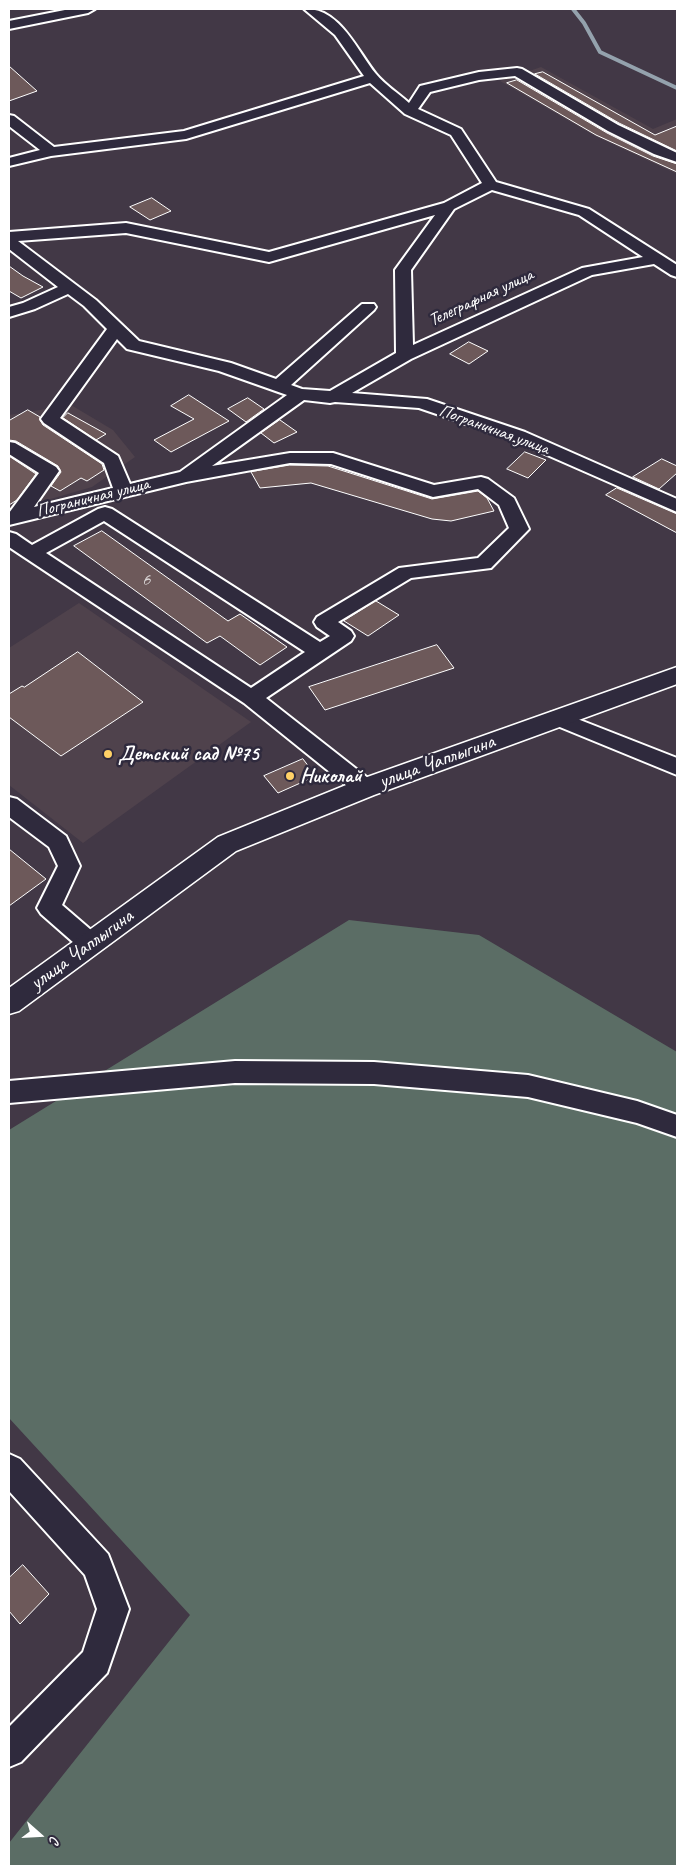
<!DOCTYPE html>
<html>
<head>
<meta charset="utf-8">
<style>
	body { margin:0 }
	#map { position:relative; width:686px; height:1875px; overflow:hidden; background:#423846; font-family:Caveat,sans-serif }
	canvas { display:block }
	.frame { position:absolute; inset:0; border:10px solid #fff; pointer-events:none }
	.north { position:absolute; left:15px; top:1810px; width:50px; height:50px; -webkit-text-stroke:4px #2f2a3d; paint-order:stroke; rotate:109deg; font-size:14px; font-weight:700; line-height:20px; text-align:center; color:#fff }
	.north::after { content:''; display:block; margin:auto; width:18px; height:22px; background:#fff; clip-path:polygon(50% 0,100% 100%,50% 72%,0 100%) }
</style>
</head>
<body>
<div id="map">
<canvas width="686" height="1875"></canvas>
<div class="frame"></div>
<div class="north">С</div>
</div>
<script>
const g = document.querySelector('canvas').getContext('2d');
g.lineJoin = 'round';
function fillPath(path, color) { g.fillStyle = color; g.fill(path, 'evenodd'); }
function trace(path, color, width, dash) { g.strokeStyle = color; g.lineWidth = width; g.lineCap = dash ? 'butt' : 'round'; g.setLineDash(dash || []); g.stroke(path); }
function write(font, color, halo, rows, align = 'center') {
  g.font = font + ' Caveat,sans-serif'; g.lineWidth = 5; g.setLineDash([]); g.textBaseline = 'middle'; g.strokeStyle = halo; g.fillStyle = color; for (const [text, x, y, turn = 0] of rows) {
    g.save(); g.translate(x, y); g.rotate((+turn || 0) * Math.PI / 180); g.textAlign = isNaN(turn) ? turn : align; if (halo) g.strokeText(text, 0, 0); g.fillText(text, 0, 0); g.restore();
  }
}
const built = new Path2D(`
	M541,67L653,129L677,119V174L595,136L500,81Z
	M71,405L113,430L135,457L92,487L9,511V415Z
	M79,603L251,722L83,843L9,785V648Z`);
const green = new Path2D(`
	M349,920L479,935L677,1052V1866H9V1843L190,1615L9,1418V1130Z`);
const stream = new Path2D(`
	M573,9L584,23L600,52L677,88`);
const building = new Path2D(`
	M9,66L37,91L9,101Z
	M543,72L655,135L677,126V151L619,123L535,74Z
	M517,80L607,133L653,156L677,164V172L596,135L507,83Z
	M152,198L171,211L150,220L130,207Z
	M9,266L23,276L43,287L21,298L9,291Z
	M469,342L488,351L469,364L450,354Z
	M189,395L229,421L171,452L154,440L194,419L171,406Z
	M248,398L264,409L246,422L228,409Z
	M28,410L40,417V420L43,425L102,464L104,470L87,481L81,478L60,491L51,486L61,472L58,466L16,441L9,440V421Z
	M68,413L106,434L96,440L63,418Z
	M280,420L297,432L274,443L261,433Z
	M525,452L546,460L528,478L507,469Z
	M9,456L36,474L17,500L9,505Z
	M662,459L677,466V473L659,489L633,477Z
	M290,465L328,466L432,499L478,491L487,498L494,511L451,521L432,519L311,483L260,488L251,472Z
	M617,488L677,514V533L606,495Z
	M102,531L228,621L240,614L287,647L260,665L220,636L207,643L74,546Z
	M376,601L399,615L368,636L344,621Z
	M437,645L454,668L325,710L309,687Z
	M78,652L143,702L61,756L9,717V694L22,686L24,687Z
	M303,759L316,776L278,793L264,776Z
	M9,849L46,879L9,906Z
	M23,1565L49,1594L20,1624L9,1611V1578Z`);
const minor = new Path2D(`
	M70,9H95L88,13L9,29V21Z
	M304,9C340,7 357,51 376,74C385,85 398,93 409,103L420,86L479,72L517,68L522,69L618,125L677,153V162L654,154L608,131L515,76L479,80L430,92L418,109L461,129L496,182L589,209L677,265V277L671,275L654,264L592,275L411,359L352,393L427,399L525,432L677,499V512L513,440L419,408L335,402L330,403L304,400L212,466L290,453H333L434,485L481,477L488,479L514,498L529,529L491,568L411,578L338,622L351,631L354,636L351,641L266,698L373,782L376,788L373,794L365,796L357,794L244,703L9,547V532L16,534L32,545L98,509L105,507L112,509L320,642L330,636L317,627L314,622L317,617L399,568L478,558L509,528L499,505L478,489L433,497L331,464L290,463L186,482L9,525V513L39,473L9,454V442L15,443L56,467L59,471L34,507L113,488L104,463L44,423L41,419L107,329L84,306L68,294L35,309L9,317V307L23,303L58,287L9,249V232L126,223L269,252L444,203L482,183L451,135L405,114L370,83L186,139L51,156L9,166V158L40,150L9,126V115L14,116L54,147L184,131L364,76L335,35ZM492,190L579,215L643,257L582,268L413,345L411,270L454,209ZM435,215L395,270L396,353L330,391L302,389L291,385L374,310L376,307L374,304H362L276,379L231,363L139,341L96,300L18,241L126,233L269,262ZM117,339L127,349L219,371L287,395L180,472L130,484L118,456L60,418ZM104,521L305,652L251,688L46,553Z
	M557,711L677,758V775L550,723L546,718L550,713Z
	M9,797L17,799L66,836L80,866L62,905L98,936L102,943L98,950L90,952L82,950L41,914L37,908L58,866L49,847L9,817Z
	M235,1061L374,1062L528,1075L637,1101L677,1115V1137L637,1123L528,1097L374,1084L235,1083L9,1103V1081Z
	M9,1454L20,1459L108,1554L129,1609L107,1673L21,1762L9,1767V1727L83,1652L97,1609L85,1575L9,1491Z`);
const major = new Path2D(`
	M677,667V684L374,795L236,851L19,1011L9,1014V988L218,837L356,781Z`);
const markers = [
	[108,754,5,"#ffd166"],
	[290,776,5,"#ffd166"]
];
const farStreetnames = [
	["Телеграфная улица",481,298,-25],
	["Пограничная улица",494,430,20],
	["Пограничная улица",93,498,-14]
];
const numberNames = [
	["6",146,580]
];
const poiNames = [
	["Детский сад №75",118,754],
	["Николай",300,776]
];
const streetNames = [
	["улица Чаплыгина",437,762,-20],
	["улица Чаплыгина",82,950,-36]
];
fillPath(built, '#4f424c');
fillPath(green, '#5b6d65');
trace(stream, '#94a2ad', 4);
fillPath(building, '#6d595a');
trace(building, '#fff', 1);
trace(minor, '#fff', 4);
trace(major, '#fff', 3);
fillPath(minor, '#2f2a3d');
fillPath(major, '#2f2a3d');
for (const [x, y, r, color] of markers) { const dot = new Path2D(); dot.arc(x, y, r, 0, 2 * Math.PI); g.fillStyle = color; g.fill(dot); trace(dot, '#2f2a3d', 2); }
write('18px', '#fff', '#2f2a3d', farStreetnames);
write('19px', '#dad6d6', null, numberNames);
write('bold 21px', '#fff', '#2f2a3d', poiNames, 'left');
write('21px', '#fff', '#2f2a3d', streetNames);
</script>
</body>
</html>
